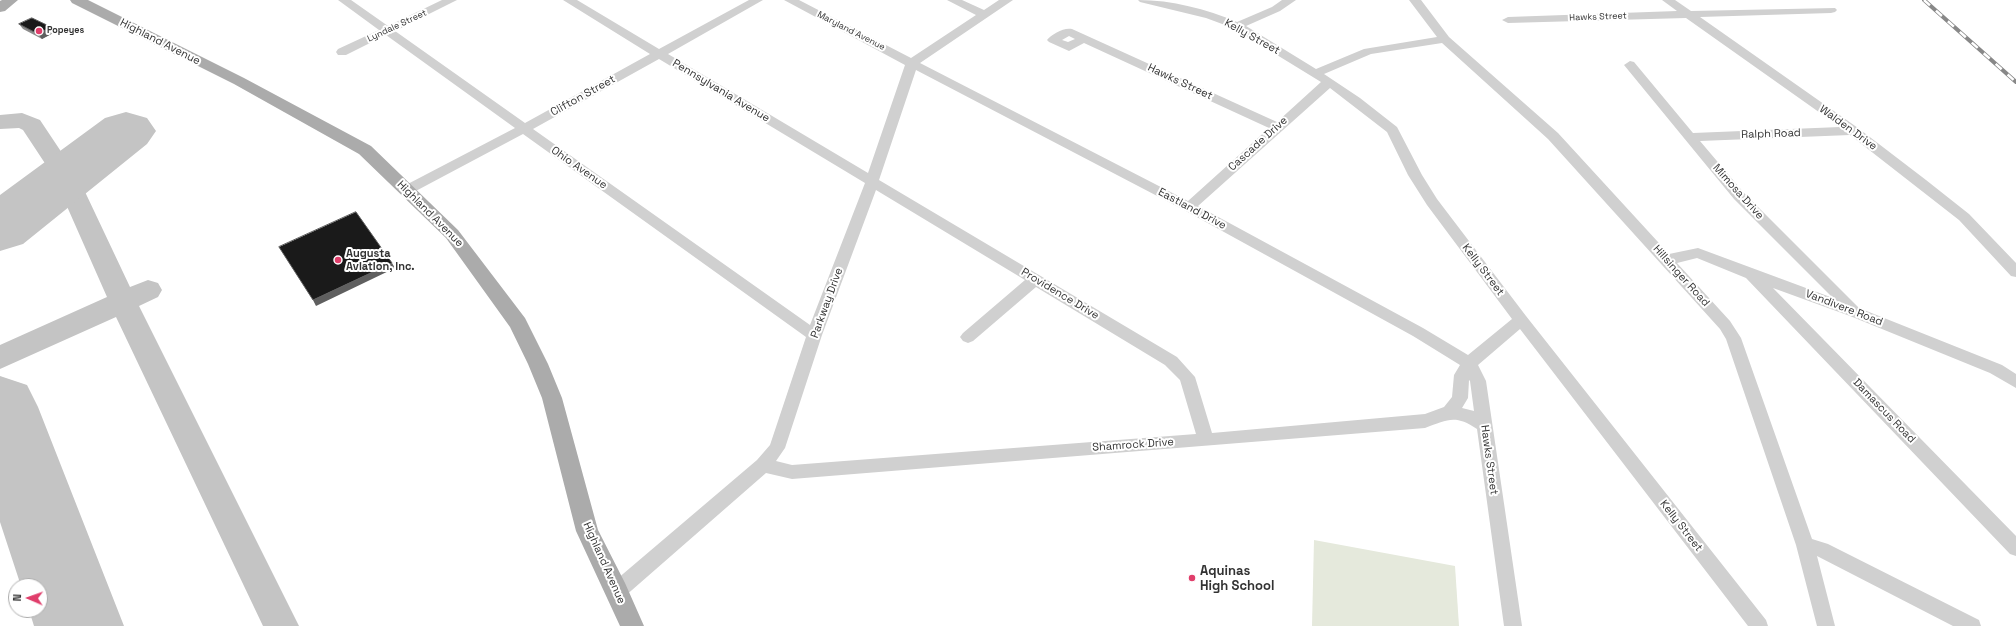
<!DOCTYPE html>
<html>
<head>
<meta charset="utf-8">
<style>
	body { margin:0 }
	#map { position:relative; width:2016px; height:626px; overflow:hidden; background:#fff; font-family:"Space Grotesk",sans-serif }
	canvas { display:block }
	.north { position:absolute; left:8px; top:578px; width:40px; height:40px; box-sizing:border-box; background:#fff; border:1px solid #adadad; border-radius:50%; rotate:272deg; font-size:11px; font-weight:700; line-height:16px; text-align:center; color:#333 }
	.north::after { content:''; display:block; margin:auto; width:14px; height:18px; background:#e03e6b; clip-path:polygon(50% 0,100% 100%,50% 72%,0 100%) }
</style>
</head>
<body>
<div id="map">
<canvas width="2016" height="626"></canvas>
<div class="north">N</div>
</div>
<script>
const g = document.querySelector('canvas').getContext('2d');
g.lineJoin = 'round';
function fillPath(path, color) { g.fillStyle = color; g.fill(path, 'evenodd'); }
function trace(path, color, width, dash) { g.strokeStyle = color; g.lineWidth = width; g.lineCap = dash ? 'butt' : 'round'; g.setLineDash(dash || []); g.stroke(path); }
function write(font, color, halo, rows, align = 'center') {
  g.font = font + ' "Space Grotesk",sans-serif'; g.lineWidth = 4; g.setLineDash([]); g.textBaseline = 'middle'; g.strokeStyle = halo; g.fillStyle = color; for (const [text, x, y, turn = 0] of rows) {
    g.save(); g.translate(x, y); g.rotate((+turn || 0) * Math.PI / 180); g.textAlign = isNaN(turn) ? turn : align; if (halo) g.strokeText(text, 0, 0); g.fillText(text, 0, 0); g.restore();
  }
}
const green = new Path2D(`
	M1314,540L1455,566L1459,626H1312Z`);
const taxiway = new Path2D(`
	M22,113L40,120L78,177L130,287L148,280L158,283L162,290L158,297L139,306L299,626H263L116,317L0,369V345L107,297L54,177L23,130L19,128L0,129V115Z`);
const runway = new Path2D(`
	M126,112L147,118L156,131L147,144L23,244L0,251V195L105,118Z
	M0,376L27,385L38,407L124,626H34L29,610H40V586H21L0,522Z`);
const minor = new Path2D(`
	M338,0H351L388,26L442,0H457L395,31L525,123L650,54L563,0H577L659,49L749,0H763L668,54L868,173L905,65L784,0H799L911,58L976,15L947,0H962L984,10L999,0H1013L920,63L1188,201L1269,128L1084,43L1069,51L1049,42L1047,40C1052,34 1064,27 1072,29L1277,122L1321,82L1233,28L1206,18L1140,2L1138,0C1172,0 1206,9 1237,22L1272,7L1282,0H1296L1280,11L1246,26L1316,69L1364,49L1437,37L1409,0H1421L1449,37L1558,133L1669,254L1698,248L1833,298L1734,199L1624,65L1630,61L1634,62L1693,133L1840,127L1686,18L1508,23L1502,20L1508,17L1677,11L1662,0H1675L1691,11L1835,8L1837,10L1835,12L1831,13L1700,17L1858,128L1926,180L1969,214L2016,263V277L2011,276L1959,220L1850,135L1700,141L1744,193L1859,308L2002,365L2016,374V388L1990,373L1850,316L1773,288L2016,536V556L2010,554L1746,278L1697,258L1677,263L1730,321L1741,338L1812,539L1828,544L1979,620L1981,626H1953L1817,556L1835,626H1817L1796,545L1726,339L1720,329L1548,139L1442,43L1371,54L1324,74L1360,98L1397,127L1422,175L1437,199L1526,316L1766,620L1768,626H1748L1520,329L1478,365L1486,381L1522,626H1504L1477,429C1455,414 1447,420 1425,428L792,479L766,473L624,597L617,599L610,597L608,591L610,585L757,460L770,445L806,337L523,134L412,193H402L400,190L402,187L515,128L386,35L346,55H338L336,52L338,49L379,30ZM1069,36L1075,39L1068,42L1062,40ZM659,59L865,183L810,325L533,129ZM916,70L1184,210L1413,336L1460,365L1454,375L1452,397L1444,407L1425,414L1212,433L1195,377L1177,357L879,180ZM1330,88L1387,132L1408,175L1427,205L1512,319L1468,355L1423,328L1198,206ZM876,190L1025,280L963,333L960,337L963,341L968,343L973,341L1036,287L1165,365L1180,380L1196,434L792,465L776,461L785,448L822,335ZM1469,380L1470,381L1474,411L1462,408L1468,398Z`);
const major = new Path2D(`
	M2,0H18L5,11L0,12V1Z
	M70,0H88L244,78L371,146L458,230L525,318L548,364L562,398L598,530L625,583L644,626H620L576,531L542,398L528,364L510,327L446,238L359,154L234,84L72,3Z`);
const rail = new Path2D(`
	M1924,0L2016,82`);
const wall = new Path2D(`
	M19,24L55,32L42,39L23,29Z`);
const shadedWall = new Path2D(`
	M51,27L55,32L42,39L38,34Z
	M392,263L395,268L316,306L313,300Z`);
const building = new Path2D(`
	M32,18L51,27L38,34L19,24Z
	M356,212L392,263L313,300L279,247Z`);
const markers = [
	[39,31,4,"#e03e6b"],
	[338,260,4,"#e03e6b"],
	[1192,578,4,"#e03e6b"]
];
const farStreetnames = [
	["Hawks Street",1598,17,-2],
	["Lyndale Street",397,26,-25],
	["Maryland Avenue",851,31,27]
];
const farPoinames = [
	["Popeyes",47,31]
];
const streetNames = [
	["Kelly Street",1252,37,29],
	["Highland Avenue",160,42,27],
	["Hawks Street",1180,82,25],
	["Pennsylvania Avenue",721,91,31],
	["Clifton Street",583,96,-29],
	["Walden Drive",1848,128,36],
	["Ralph Road",1771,134,-2],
	["Cascade Drive",1258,144,-42],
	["Ohio Avenue",579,168,35],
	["Mimosa Drive",1738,192,48],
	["Eastland Drive",1192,209,28],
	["Highland Avenue",430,214,45],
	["Kelly Street",1483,270,53],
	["Hillsinger Road",1681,276,48],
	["Providence Drive",1060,294,31],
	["Parkway Drive",827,303,-70],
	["Vandivere Road",1844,308,21],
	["Damascus Road",1884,411,46],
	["Shamrock Drive",1133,445,-4],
	["Hawks Street",1489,460,82],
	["Kelly Street",1681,526,52],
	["Highland Avenue",604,563,66]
];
const poiNames = [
	["Augusta",346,254],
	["Aviation, Inc.",346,267]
];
const nearPoinames = [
	["Aquinas",1200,571],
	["High School",1200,586]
];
fillPath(green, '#e5e9dc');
fillPath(taxiway, '#c4c4c4');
fillPath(runway, '#c4c4c4');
fillPath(minor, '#d0d0d0');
fillPath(major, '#ababab');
trace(rail, '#888', 4);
trace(rail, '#fff', 2.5, [8]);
fillPath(wall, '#8c8c8c');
fillPath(shadedWall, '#5f5f5f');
fillPath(building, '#1a1a1a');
trace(building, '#5f5f5f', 1);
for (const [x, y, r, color] of markers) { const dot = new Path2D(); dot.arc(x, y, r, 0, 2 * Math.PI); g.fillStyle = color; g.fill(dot); trace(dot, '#fff', 1.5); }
write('9px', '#333', '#fff', farStreetnames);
write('bold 9px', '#333', '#fff', farPoinames, 'left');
write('11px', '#333', '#fff', streetNames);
write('bold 11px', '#333', '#fff', poiNames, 'left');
write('bold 13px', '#333', '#fff', nearPoinames, 'left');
</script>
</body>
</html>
